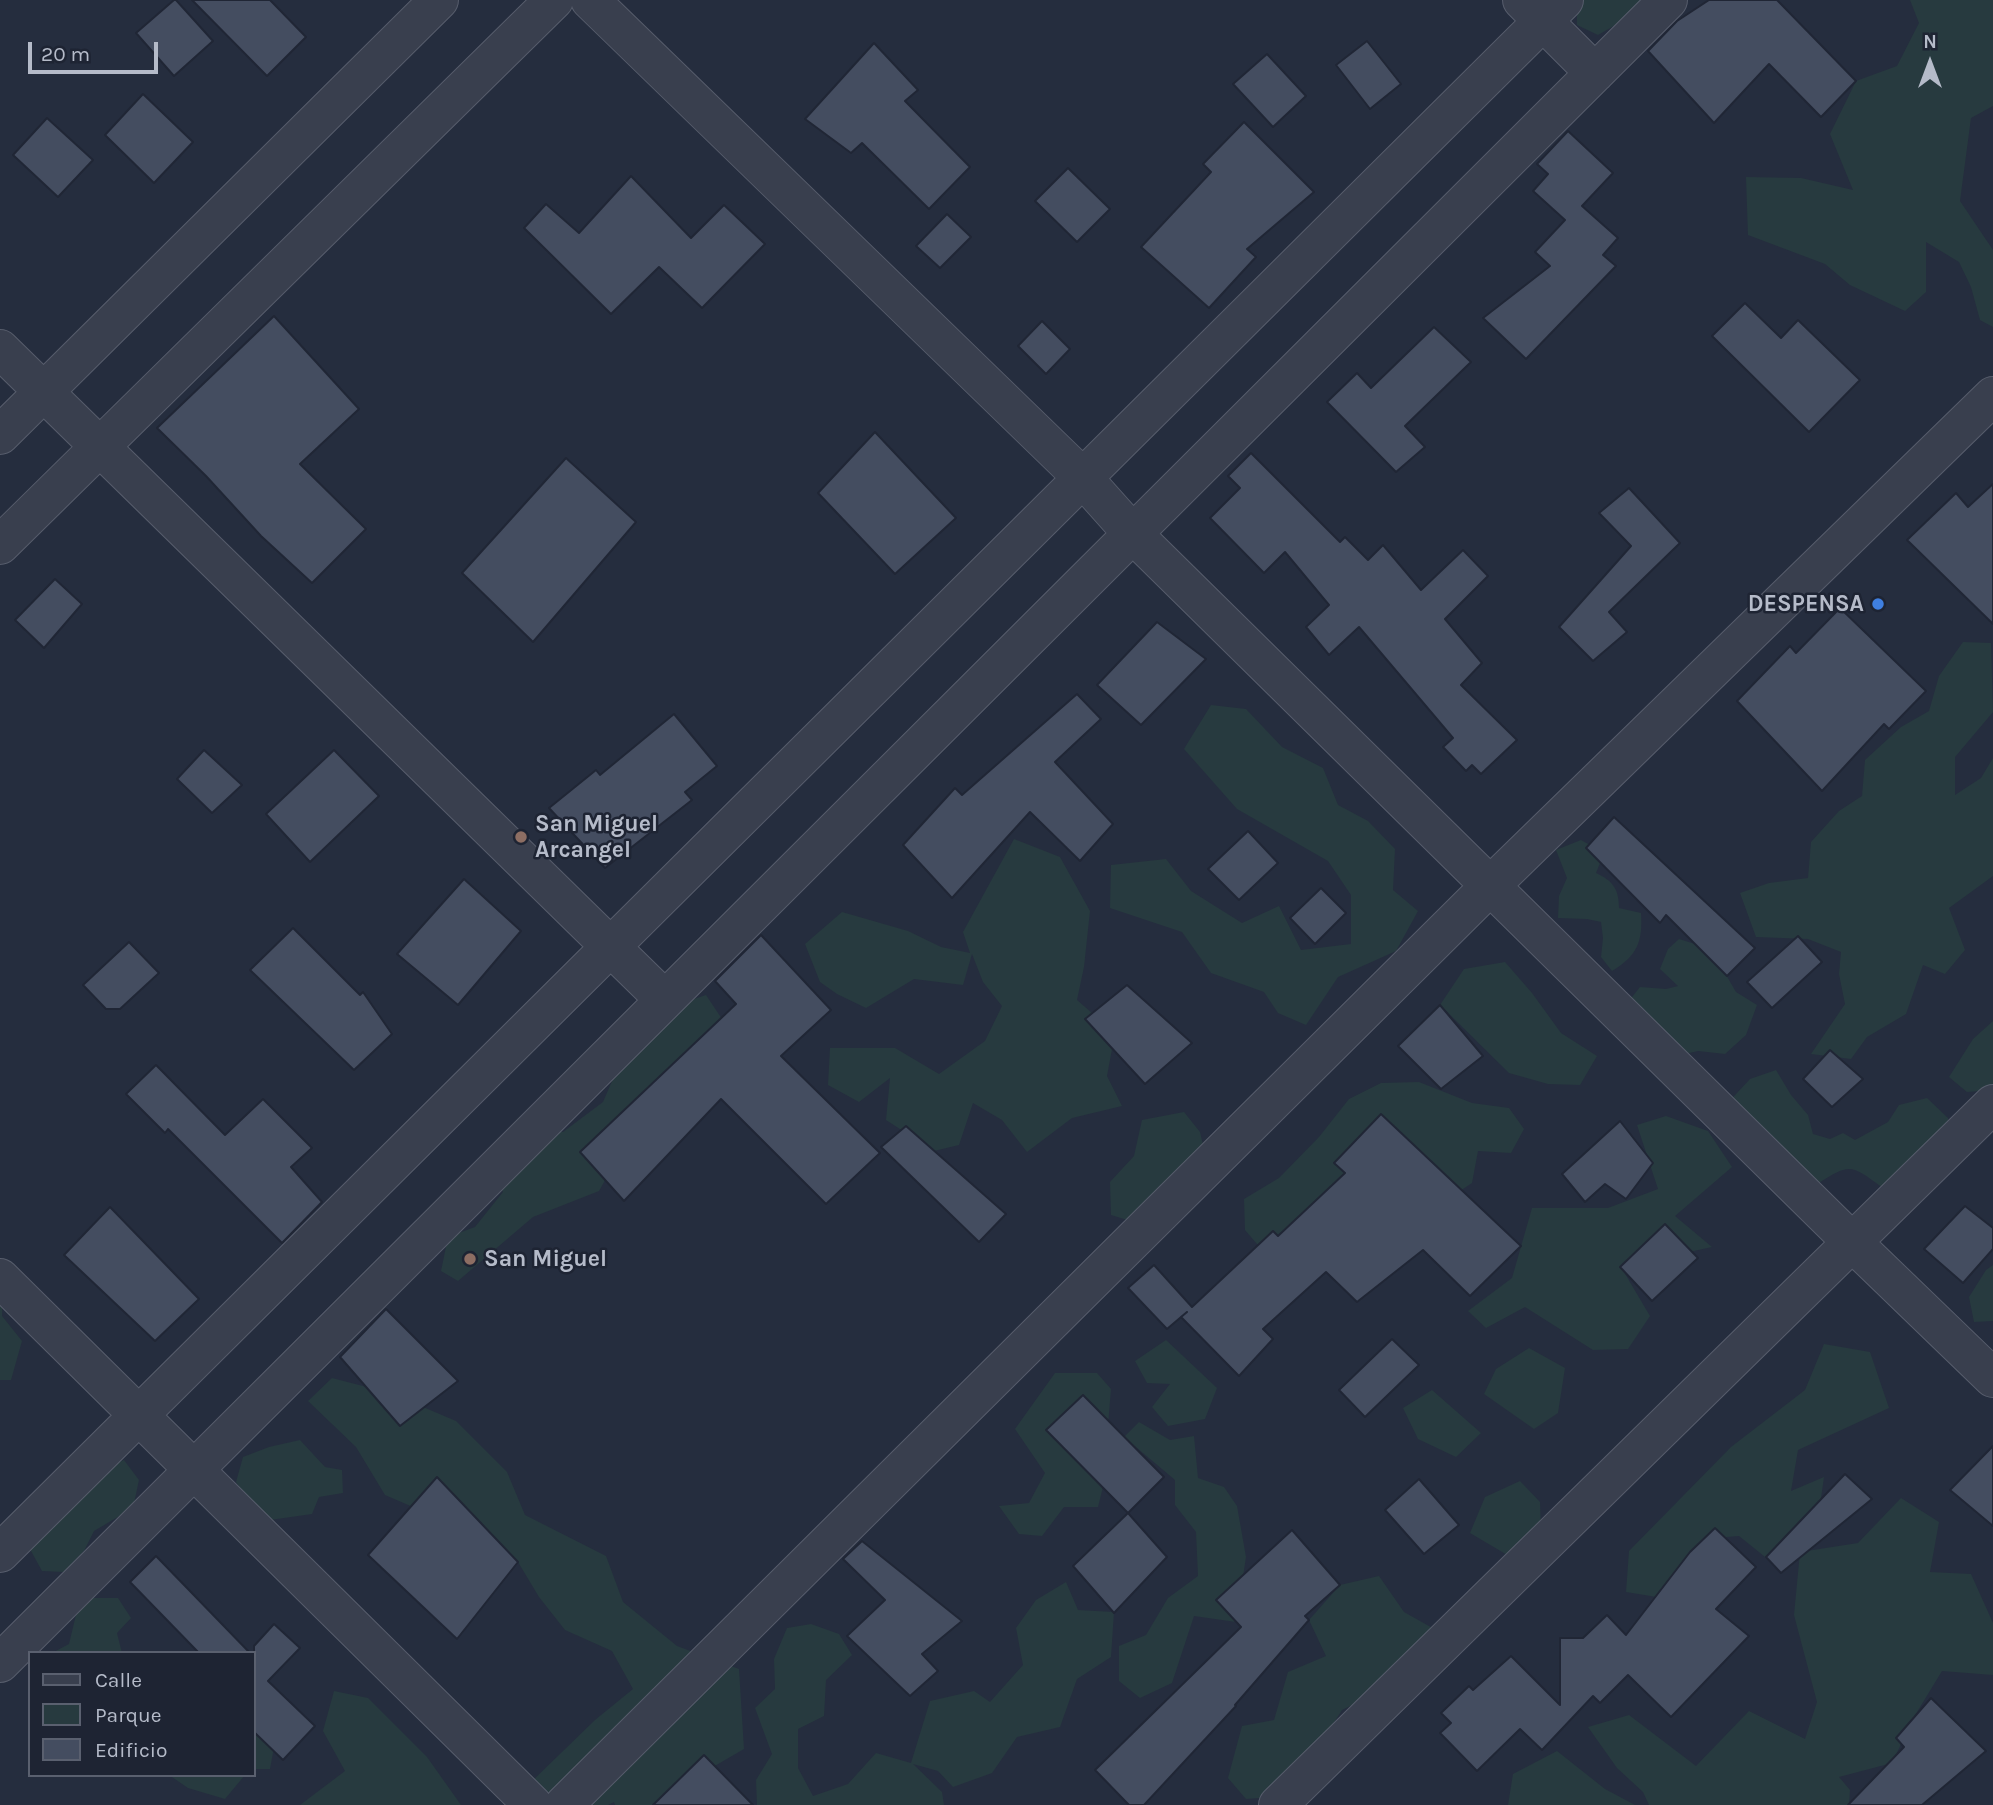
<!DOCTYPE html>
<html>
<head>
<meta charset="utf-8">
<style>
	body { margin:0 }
	#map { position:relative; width:1993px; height:1805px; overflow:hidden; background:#252d3e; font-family:Karla,sans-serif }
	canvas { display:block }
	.legend { position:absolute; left:28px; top:1651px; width:228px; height:126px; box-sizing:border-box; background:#1e2433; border:2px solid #5a606f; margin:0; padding:9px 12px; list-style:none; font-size:21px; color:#b5bbc9 }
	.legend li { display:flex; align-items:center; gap:14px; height:35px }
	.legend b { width:35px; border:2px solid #5a606f }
	.north { position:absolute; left:1895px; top:28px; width:70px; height:70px; -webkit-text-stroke:5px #1e2433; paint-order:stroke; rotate:0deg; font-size:19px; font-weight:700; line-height:28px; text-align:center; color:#b5bbc9 }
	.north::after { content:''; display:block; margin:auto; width:24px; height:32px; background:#b5bbc9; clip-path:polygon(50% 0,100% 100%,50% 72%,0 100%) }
	.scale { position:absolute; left:28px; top:42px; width:130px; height:32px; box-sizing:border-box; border:4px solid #b5bbc9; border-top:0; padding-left:9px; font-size:21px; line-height:24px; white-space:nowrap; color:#b5bbc9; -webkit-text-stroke:5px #1e2433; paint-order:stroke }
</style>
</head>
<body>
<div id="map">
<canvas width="1993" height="1805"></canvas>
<ul class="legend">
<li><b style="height:9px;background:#393f4e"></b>Calle</li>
<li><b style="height:19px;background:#273a3f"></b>Parque</li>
<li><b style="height:19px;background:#444d60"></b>Edificio</li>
</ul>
<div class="north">N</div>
<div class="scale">20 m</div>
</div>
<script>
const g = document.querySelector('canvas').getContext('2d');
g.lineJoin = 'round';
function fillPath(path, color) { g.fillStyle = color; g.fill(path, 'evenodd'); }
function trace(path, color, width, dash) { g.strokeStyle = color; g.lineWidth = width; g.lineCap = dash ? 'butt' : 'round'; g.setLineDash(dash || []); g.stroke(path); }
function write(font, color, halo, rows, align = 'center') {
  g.font = font + ' Karla,sans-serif'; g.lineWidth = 5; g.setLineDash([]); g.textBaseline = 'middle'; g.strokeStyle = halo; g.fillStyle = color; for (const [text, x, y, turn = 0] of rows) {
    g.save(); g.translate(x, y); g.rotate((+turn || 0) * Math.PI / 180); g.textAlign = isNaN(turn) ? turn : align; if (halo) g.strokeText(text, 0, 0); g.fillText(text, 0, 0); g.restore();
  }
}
const green = new Path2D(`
	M1581,0H1659L1598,35L1577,25V2Z
	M1910,0H1993V106L1971,118L1960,201L1993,250V327L1980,320L1971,287L1959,262L1926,242V292L1905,311L1850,285L1825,264L1748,235L1746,177L1801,178L1853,190L1830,134L1856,81L1897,66L1919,23Z
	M1963,642L1991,643L1993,712L1955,757V795L1981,778L1993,758V876L1949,908L1965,950L1945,974L1923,965L1906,1014L1867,1037L1851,1059L1811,1054L1845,1004L1839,974L1841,952L1808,939L1756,937L1740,893L1769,883L1808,878L1811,842L1839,811L1862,796L1865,760L1901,727L1929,711L1939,676Z
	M1211,705L1246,709L1282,747L1323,768L1338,805L1368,821L1395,849L1393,890L1418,911L1396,951L1338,977L1306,1025L1278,1013L1264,992L1211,973L1182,932L1110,908L1111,865L1166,859L1191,891L1242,923L1279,906L1301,950L1351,944V895L1328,861L1237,809L1184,749Z
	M1014,839L1060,857L1090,911L1084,967L1077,1000L1115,1033L1107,1076L1122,1106L1072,1118L1027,1152L1002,1120L973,1103L959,1145L934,1151L886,1120L890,1078L859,1102L828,1085L830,1048H895L939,1074L985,1041L1002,1006L983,982L972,954L963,985L914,979L866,1008L837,994L820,982L805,944L842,912L908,931L941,947L970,953L963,932Z
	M1581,840L1604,853L1596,873C1613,881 1619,889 1619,908L1641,913C1643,942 1637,956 1612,971L1601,957L1603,938L1601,922L1587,919L1558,918L1559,896L1567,878L1556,850Z
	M1679,939L1711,949L1736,992L1757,1005L1746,1035L1725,1054L1698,1051L1676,1056L1628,1002L1640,987L1666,989L1678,986L1660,969L1668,949Z
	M1505,962L1532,993L1561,1033L1597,1056L1580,1085L1548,1084L1509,1073L1440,1005L1464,969Z
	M706,995L728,1028L634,1129L599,1191L533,1217L458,1281L441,1271L448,1237L475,1227L503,1192L484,1156L519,1127L563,1132L603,1102L619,1065L670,1007Z
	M1993,1021V1090L1967,1092L1949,1077L1973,1039Z
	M1776,1070L1791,1095L1808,1115L1813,1134L1830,1139L1843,1133L1855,1140L1888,1122L1899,1105L1927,1098L1948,1118V1136L1883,1188C1850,1164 1851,1163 1817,1184L1724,1107L1750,1079Z
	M1419,1082L1472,1103L1509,1108L1524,1129L1511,1153L1478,1151L1472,1183L1445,1201L1269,1258L1245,1230L1244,1199L1279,1178L1319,1137L1349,1099L1381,1083Z
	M1184,1112L1200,1132L1208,1166L1147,1226L1111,1215L1110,1182L1134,1156L1142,1120Z
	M1666,1116L1708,1131L1732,1167L1675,1216L1712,1247L1621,1267L1650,1316L1628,1349L1593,1350L1525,1307L1486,1328L1468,1311L1512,1278L1532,1208H1608L1658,1189L1637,1125Z
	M1993,1265V1321L1974,1322L1969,1297L1986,1270Z
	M0,1289L3,1292L2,1316L22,1341L11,1380H0Z
	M1166,1340L1217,1388L1205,1419L1168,1426L1152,1407L1170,1384L1147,1383L1135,1361Z
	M1824,1344L1870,1352L1889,1408L1798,1450L1791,1491L1824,1477L1816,1534L1780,1569L1739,1536L1703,1539L1675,1600L1626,1592L1629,1551L1731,1447L1805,1390Z
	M1529,1348L1565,1368L1558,1413L1534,1429L1484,1394L1496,1369Z
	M1055,1373H1097L1111,1389L1103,1487L1098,1507H1064L1042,1536L1019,1534L999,1506L1029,1503L1045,1473L1015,1429Z
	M332,1378L390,1393L456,1421L507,1472L525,1515L606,1556L623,1602L677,1646L739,1669L744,1749L675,1789L682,1805H615L614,1802L608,1805H547L528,1785L595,1720L633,1689L612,1651L565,1630L539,1597L518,1562L443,1520L385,1495L356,1447L308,1401Z
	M1432,1390L1481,1433L1456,1457L1418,1439L1403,1408Z
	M1139,1422L1170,1440L1194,1436L1198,1478L1224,1487L1237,1506L1246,1557L1236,1622L1194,1616L1172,1683L1140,1698L1119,1681V1646L1146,1635L1168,1598L1198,1576L1196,1532L1175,1505V1480L1124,1437Z
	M300,1440L325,1467L342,1470L343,1493L319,1497L312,1514L263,1521L236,1482L243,1457L269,1447Z
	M124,1460L139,1480L133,1508L94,1531L84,1551L64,1572L42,1571L31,1551L34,1527L90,1474Z
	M1520,1481L1540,1502L1541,1531L1514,1559L1470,1533L1485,1497Z
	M1901,1498L1939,1522L1930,1572L1971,1574L1993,1623V1675L1942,1671L1914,1717L1892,1763L1839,1777L1850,1790L1849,1805H1649L1643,1792L1617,1768L1588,1727L1629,1715L1696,1766L1749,1711L1805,1739L1817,1702L1794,1615L1800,1552L1858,1543Z
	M1379,1576L1404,1612L1436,1630L1380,1691L1342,1710L1287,1796L1246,1799L1228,1778L1242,1726L1274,1720L1288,1672L1326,1656L1309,1620L1340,1585Z
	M1066,1582L1078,1610L1114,1612L1111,1657L1077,1679L1060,1727L1017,1737L992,1773L953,1787L938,1771L913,1764L942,1792L944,1805H757L756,1780L772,1754L755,1708L775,1689L774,1659L787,1628L811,1624L839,1634L852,1655L826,1680L824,1716L798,1729V1768L813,1796L848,1784L876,1753L911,1763L930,1701L974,1691L990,1702L1023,1665L1016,1628L1036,1600Z
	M80,1598H118L131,1618L117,1633L122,1653H52L69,1644Z
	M334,1691L368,1698L427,1757L461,1805H300L345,1771L323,1731Z
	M254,1733L275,1742L270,1769H254Z
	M1557,1751L1605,1789L1635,1805H1508L1513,1774Z
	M169,1775H245L225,1799L188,1788Z`);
const building = new Path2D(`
	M174,0H176L213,41L174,76L136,33Z
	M192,0H270L306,37L267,76Z
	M1709,0H1777L1856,81L1821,117L1769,64L1714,123L1648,51L1677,21Z
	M1367,41L1401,84L1370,109L1336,65Z
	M874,43L918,90L905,101L970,167L929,209L862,143L851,153L805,119Z
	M1267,54L1306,96L1273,127L1233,84Z
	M143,94L193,142L154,183L105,135Z
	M47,118L93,160L58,197L13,155Z
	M1244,122L1314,192L1247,249L1256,257L1209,308L1141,247L1211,172L1203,164Z
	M1568,131L1613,173L1582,206L1618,238L1603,255L1616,266L1526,359L1483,318L1550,266L1535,252L1565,220L1533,191L1548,174L1537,164Z
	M1068,168L1110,209L1077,242L1035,201Z
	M631,176L691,238L724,205L765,244L702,308L659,267L611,314L524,228L546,204L579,233Z
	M947,214L971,237L940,268L916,246Z
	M1745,303L1781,338L1798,320L1860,380L1809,432L1712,336Z
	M274,316L359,409L300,464L366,529L312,583L261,536L206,476L157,428Z
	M1042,321L1070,349L1046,374L1018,346Z
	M1434,327L1471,362L1405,426L1425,447L1396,472L1327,402L1357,373L1371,388Z
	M875,432L956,518L895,574L818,493Z
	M1251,453L1340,542L1345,537L1368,560L1383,545L1421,590L1463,550L1488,576L1445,619L1482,663L1461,685L1517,740L1481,774L1472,765L1466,771L1443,747L1453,738L1359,627L1329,655L1306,627L1329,605L1285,552L1264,573L1210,518L1240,488L1228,476Z
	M566,458L636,522L533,642L462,573Z
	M1993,484V624L1907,540L1956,493L1968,507Z
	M1629,488L1680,543L1609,612L1627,632L1593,661L1559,627L1631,546L1599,513Z
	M55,579L82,604L44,648L15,620Z
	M1840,608L1926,691L1889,729L1884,724L1822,791L1737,701L1790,646L1796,653Z
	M1157,622L1206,659L1141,725L1097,685Z
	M1077,694L1101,719L1055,762L1113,824L1080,861L1030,812L952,898L903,845L955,788L962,795Z
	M674,714L717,766L685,792L692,800L605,868L549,808L596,770L600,775Z
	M204,750L242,785L212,813L177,779Z
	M334,750L379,796L310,862L266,814Z
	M1614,817L1755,948L1727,976L1666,915L1660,923L1586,848Z
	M1248,831L1278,863L1239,900L1208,869Z
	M464,879L521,931L458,1005L397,954Z
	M1321,888L1346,913L1315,944L1290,918Z
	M293,928L360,995L363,992L392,1034L354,1070L250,970Z
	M761,935L831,1010L781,1056L880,1153L826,1204L721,1099L624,1201L580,1152L736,1004L715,981Z
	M1798,936L1822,962L1772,1008L1747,982Z
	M129,942L159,973L120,1009H106L83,985Z
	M1127,985L1192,1043L1145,1084L1085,1019Z
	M1440,1005L1483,1056L1441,1089L1398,1046Z
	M1830,1050L1863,1079L1832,1107L1803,1079Z
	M156,1065L225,1135L263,1099L312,1148L291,1167L322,1202L282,1243L168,1129L165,1133L126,1094Z
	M1381,1114L1521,1246L1470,1296L1423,1250L1357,1302L1326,1272L1263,1329L1273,1339L1239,1376L1181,1317L1187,1312L1167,1329L1128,1288L1154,1265L1192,1307L1273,1231L1278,1236L1345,1173L1334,1163Z
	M1620,1121L1653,1163L1626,1199L1605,1184L1585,1202L1562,1174Z
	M906,1126L1006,1214L979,1242L881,1147Z
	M1965,1206L1993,1228V1249L1963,1283L1924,1249Z
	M110,1207L199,1299L155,1341L64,1255Z
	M1665,1224L1698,1258L1652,1301L1620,1267Z
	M386,1309L458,1381L400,1426L340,1357Z
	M1392,1339L1419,1365L1365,1417L1339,1390Z
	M1083,1395L1164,1477L1128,1513L1046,1430Z
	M1993,1446V1526L1950,1490Z
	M1845,1474L1872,1499L1781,1573L1766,1557Z
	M437,1477L518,1562L457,1639L368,1555Z
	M1419,1479L1459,1525L1424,1554L1385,1510Z
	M1128,1513L1167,1557L1114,1613L1073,1566Z
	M1715,1528L1756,1567L1716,1609L1749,1636L1671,1717L1628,1675L1600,1703L1593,1696L1542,1750L1520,1729L1477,1771L1440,1733L1451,1723L1441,1713L1469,1686L1473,1690L1511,1656L1560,1705V1638H1583L1607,1615L1626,1635L1690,1552Z
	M1292,1530L1340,1585L1305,1616L1309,1620L1235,1705L1236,1706L1144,1805H1129L1095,1770L1241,1627L1216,1600Z
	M862,1541L962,1621L922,1654L938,1671L910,1696L847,1636L885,1600L843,1559Z
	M156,1556L250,1653H199L130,1582Z
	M274,1624L300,1648L268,1681L315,1726L283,1760L254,1732V1646Z
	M1931,1698L1986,1751L1922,1805H1848L1904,1747L1896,1738Z
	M704,1755L753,1805H653Z`);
const street = new Path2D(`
	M590,0L1083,478L1133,534L1852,1242L1993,1378
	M1522,0L1595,73
	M0,349L665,1000
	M0,435L439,0
	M0,545L554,0
	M0,1278L533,1805
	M0,1553L1564,0
	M0,1663L1668,0
	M564,1805L1490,886L1993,396
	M1278,1805L1993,1104`);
const markers = [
	[1878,604,7,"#3f7fe0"],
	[521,837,7,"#8d6e63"],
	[470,1259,7,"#8d6e63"]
];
const poiNames = [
	["DESPENSA",1864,604,"right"],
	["San Miguel",535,824],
	["Arcangel",535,850],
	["San Miguel",484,1259]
];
fillPath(green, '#273a3f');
fillPath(building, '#444d60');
trace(building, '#202635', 2);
trace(street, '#575d6c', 40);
trace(street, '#393f4e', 38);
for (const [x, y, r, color] of markers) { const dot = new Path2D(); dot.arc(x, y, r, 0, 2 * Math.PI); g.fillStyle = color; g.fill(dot); trace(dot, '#1e2433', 2.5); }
write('bold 23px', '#b5bbc9', '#1e2433', poiNames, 'left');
</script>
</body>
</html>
